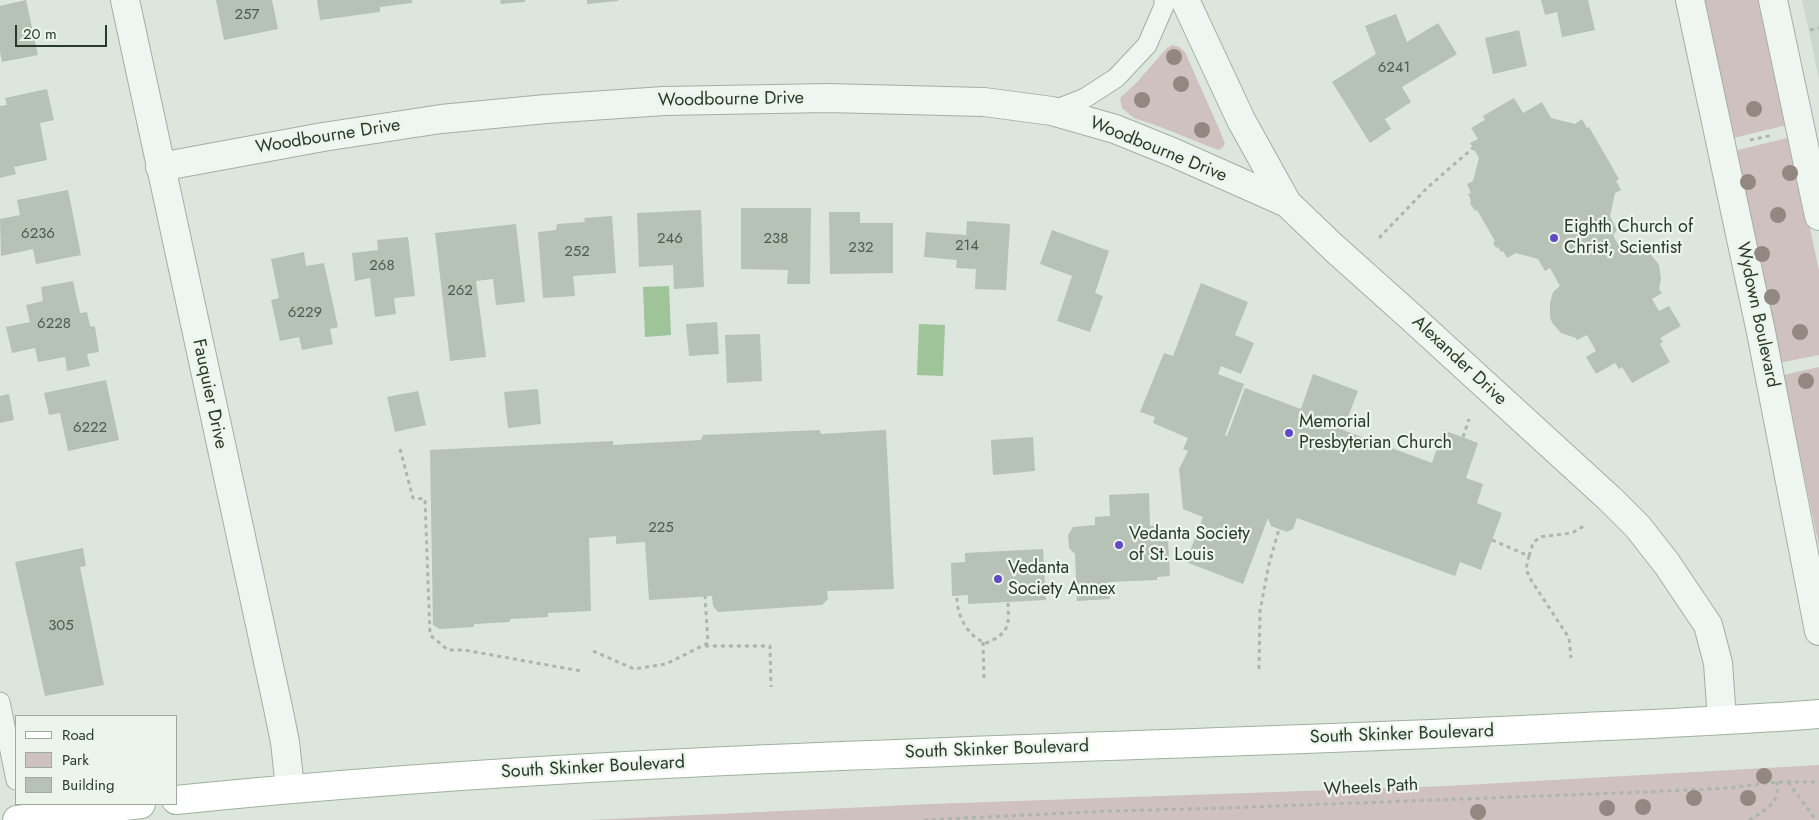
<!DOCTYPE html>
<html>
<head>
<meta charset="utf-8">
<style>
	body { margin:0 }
	#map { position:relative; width:1819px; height:820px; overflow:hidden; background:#dde6dd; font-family:Jost,sans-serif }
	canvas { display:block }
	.legend { position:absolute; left:15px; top:715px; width:162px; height:90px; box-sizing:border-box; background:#edf4ec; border:1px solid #9eaa9e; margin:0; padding:6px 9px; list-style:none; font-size:15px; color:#283b28 }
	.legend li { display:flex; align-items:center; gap:10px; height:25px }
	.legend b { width:25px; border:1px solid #9eaa9e }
	.scale { position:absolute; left:15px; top:25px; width:92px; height:22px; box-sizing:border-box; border:2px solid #283b28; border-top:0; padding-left:6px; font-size:15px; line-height:18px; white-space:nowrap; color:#283b28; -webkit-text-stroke:4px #edf4ec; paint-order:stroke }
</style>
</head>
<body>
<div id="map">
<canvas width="1819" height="820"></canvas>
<ul class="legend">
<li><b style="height:6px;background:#fff"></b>Road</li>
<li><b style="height:14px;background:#cfc1bf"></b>Park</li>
<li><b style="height:14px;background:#b5c2b5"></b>Building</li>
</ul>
<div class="scale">20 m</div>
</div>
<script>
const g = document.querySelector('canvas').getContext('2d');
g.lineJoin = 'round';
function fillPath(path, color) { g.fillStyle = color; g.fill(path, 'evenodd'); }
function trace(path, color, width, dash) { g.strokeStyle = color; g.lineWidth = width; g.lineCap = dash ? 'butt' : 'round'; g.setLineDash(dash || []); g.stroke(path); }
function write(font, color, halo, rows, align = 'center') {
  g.font = font + ' Jost,sans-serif'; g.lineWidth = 4.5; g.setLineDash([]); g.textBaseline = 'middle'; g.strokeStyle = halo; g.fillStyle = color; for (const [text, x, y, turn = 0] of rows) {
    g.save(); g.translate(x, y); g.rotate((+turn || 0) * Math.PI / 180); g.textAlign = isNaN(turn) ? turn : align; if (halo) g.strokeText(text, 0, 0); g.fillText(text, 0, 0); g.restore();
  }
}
const built = new Path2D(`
	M1802,0H1819V80L1809,31Z`);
const green = new Path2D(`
	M1704,0H1761L1787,125L1733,138Z
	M1172,45L1179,47L1185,52L1220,131L1225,144L1222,148L1218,150L1158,126L1134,118L1122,108L1120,98L1137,82L1166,49Z
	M1791,137L1819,271V355L1779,363L1734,151Z
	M1819,367V546L1783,375Z
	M1819,765V820H589L931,804L1447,786Z`);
const water = new Path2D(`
	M669,286L671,335L645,337L643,287Z
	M919,324L945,325L943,376L917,375Z`);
const building = new Path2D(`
	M26,0L38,55L2,62L0,52V6Z
	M216,0H272L278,29L224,40Z
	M317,0H412V3L380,7V12L320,20Z
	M500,0H525V2L501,4Z
	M587,0H618V1L587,4Z
	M1541,0H1588L1595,30L1562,37L1557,12L1545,15Z
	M1396,14L1407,42L1438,23L1457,54L1402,87L1411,102L1385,119L1391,129L1370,143L1332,82L1376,54L1365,26Z
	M1519,30L1527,66L1493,74L1485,38Z
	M47,89L54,120L40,123L47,160L14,167L16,174L0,178V106L7,105L5,98Z
	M1514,98L1523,113L1542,102L1551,118L1575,124L1582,119L1587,128L1589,127L1619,179L1616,181L1621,190L1615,193L1610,216L1617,230L1613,235L1620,248L1631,242L1634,246L1642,247L1648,251L1659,265L1661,279L1659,289L1662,293L1652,299L1659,311L1669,306L1681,326L1660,338L1663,342L1660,344L1670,362L1632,383L1622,367L1619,369L1615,363L1596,374L1586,357L1596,351L1587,335L1577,340L1576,338L1561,333L1553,324L1550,318V303L1553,292L1560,286L1550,268L1545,271L1538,259L1516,253L1507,258L1503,251L1501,252L1498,247L1496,248L1493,243L1495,241L1477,210L1475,211L1470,203L1471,200L1468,194L1471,193L1467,184L1473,181L1479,158L1470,143L1478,139L1471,128L1485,120L1483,116Z
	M68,190L81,255L36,264L33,249L1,256L0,219L20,215L17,200Z
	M741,208H811L810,284H787L788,270L741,269Z
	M701,210L704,287L674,289L673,265L639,267L637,213Z
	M829,212H860V223H893V273L830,274Z
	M612,216L616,273L573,276L575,296L543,298L538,232L556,230L557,224L585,222L584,218Z
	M967,221L1010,224L1006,290L975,289L976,269L956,268L957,260L924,257L926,232L966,235Z
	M516,224L525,302L496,305L493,279L476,281L486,357L450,361L435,233Z
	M1052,230L1109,251L1095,293L1103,296L1090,332L1057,321L1072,276L1040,264Z
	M408,237L415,296L394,298L396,314L375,317L370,278L355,281L352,253L378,250L377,240Z
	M304,252L306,266L324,263L338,327L330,329L333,344L302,350L299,337L280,341L271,300L279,298L271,259Z
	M73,281L80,313L87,312L90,326L95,327L99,352L87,354L90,366L67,371L65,357L38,362L35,348L12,353L6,327L30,322L26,305L43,301L41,287Z
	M1201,283L1248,302L1235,335L1254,343L1241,374L1221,366L1218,374L1244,384L1225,435L1227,436L1245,388L1301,409L1313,374L1358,391L1343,430L1432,463L1443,430L1478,443L1466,478L1483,484L1477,503L1502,513L1481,570L1460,562L1455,576L1297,518L1293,529L1287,532L1271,526L1268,518L1243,584L1186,562L1203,517L1183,509L1179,469L1188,451L1183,449L1188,438L1153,423L1155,417L1140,412L1164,353L1173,356Z
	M717,322L719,354L689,356L686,324Z
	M760,334L762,381L727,383L725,335Z
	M106,380L119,440L68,451L60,413L49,415L44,393Z
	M538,389L541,424L508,428L504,392Z
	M418,391L426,425L395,432L387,397Z
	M9,394L14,420L0,423V396Z
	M820,430L821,434L886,430L894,589L827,591L828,599L822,605L718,612L713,606L712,596L649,600L645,542L616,544V536L589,538L591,611L548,613V617L510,619V622L474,624V627L439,629L433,625L430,450L613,441V445L701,440L703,435Z
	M1033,437L1035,471L993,475L991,440Z
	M1149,493L1150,526H1155V541L1168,540L1170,576L1157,577V580L1109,582L1110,599L1077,601L1075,554L1069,548L1068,535L1073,527L1095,525V517L1110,516L1109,495Z
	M83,548L86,566L80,567L104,685L45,696L15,562Z
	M1043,549L1046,600L968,604V595L952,596L951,563L965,562V553Z`);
const path = new Path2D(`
	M1810,30L1819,28
	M1750,140L1773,135
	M1379,238L1427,188L1473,148
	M1463,437L1469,419
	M400,449L413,498L425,499L430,635L448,650H464L581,671
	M1492,540L1529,556L1526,569L1531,580L1569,638L1571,658
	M1529,556L1533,543L1540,537L1572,533L1584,526
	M957,598C957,616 968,637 986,643C1010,633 1009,625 1008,602
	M983,642L984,680
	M705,646H770L771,687
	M593,651L634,669L666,664L708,643L705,596
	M1259,669L1260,611L1269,564L1279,529
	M1788,782L1816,820
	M924,820L1109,811L1224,808L1645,792L1729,788L1777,782H1819
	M1749,820C1765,810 1780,804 1777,782`);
const service = new Path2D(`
	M1052,111L1085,98L1116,78L1147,45L1164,6V0
	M0,702L16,780`);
const minor = new Path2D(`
	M125,0L277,703L285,742L290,788
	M1185,0L1241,120L1287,203L1334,248L1411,317L1610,499L1638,527L1667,564L1708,625L1718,663L1722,720
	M160,167L323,137L441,119L546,109L664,101L828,98L984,102L1052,111L1115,129L1172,152L1287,203`);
const tertiary = new Path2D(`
	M1690,0L1761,332L1819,631
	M1773,0L1819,216`);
const primary = new Path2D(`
	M176,800C623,754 1073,751 1522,730C1621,725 1720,722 1819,714
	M17,820L141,804`);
const trees = [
	[1174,57],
	[1181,84],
	[1142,100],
	[1754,109],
	[1202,130],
	[1790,173],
	[1748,182],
	[1778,215],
	[1762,254],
	[1772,297],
	[1800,332],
	[1806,381],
	[1764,776],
	[1694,798],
	[1748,798],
	[1643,807],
	[1607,808],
	[1478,812]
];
const markers = [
	[1554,238,5,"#6449c4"],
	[1289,433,5,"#6449c4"],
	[1119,545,5,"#6449c4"],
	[998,579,5,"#6449c4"]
];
const numberNames = [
	["257",247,15],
	["6241",1394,68],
	["6236",38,234],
	["246",670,239],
	["238",776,239],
	["214",967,246],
	["232",861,248],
	["252",577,252],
	["268",382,266],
	["262",460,291],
	["6229",305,313],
	["6228",54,324],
	["6222",90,428],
	["225",661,528],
	["305",61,626]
];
const streetNames = [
	["Woodbourne Drive",731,100,-1],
	["Woodbourne Drive",328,137,-9],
	["Woodbourne Drive",1158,150,22],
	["Wydown Boulevard",1757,315,78],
	["Alexander Drive",1459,361,43],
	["Fauquier Drive",209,394,78],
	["South Skinker Boulevard",1402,735,-2],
	["South Skinker Boulevard",997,750,-2],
	["South Skinker Boulevard",593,768,-3],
	["Wheels Path",1371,788,-3]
];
const poiNames = [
	["Eighth Church of",1564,228],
	["Christ, Scientist",1564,249],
	["Memorial",1299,423],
	["Presbyterian Church",1299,444],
	["Vedanta Society",1129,535],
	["of St. Louis",1129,556],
	["Vedanta",1008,569],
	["Society Annex",1008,590]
];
fillPath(built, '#ccd7cb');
fillPath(green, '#cfc1bf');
fillPath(water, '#9fc49a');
fillPath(building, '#b5c2b5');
trace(service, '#a3afa3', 21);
trace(minor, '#a3afa3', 30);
trace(tertiary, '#a3afa3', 30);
trace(primary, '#9eb19d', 30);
trace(path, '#abb6ac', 3, [4, 4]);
trace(service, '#eff5f0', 19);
trace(minor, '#eff5f0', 28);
trace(tertiary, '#eff5f0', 28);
trace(primary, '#fff', 28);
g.fillStyle = '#938881';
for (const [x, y] of trees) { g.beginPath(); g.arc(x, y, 8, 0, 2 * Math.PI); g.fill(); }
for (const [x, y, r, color] of markers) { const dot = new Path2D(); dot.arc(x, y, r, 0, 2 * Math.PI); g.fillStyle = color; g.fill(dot); trace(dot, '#edf4ec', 2); }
write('15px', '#4b5d4b', null, numberNames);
write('18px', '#283b28', '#edf4ec', streetNames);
write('18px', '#283b28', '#edf4ec', poiNames, 'left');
</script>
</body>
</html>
